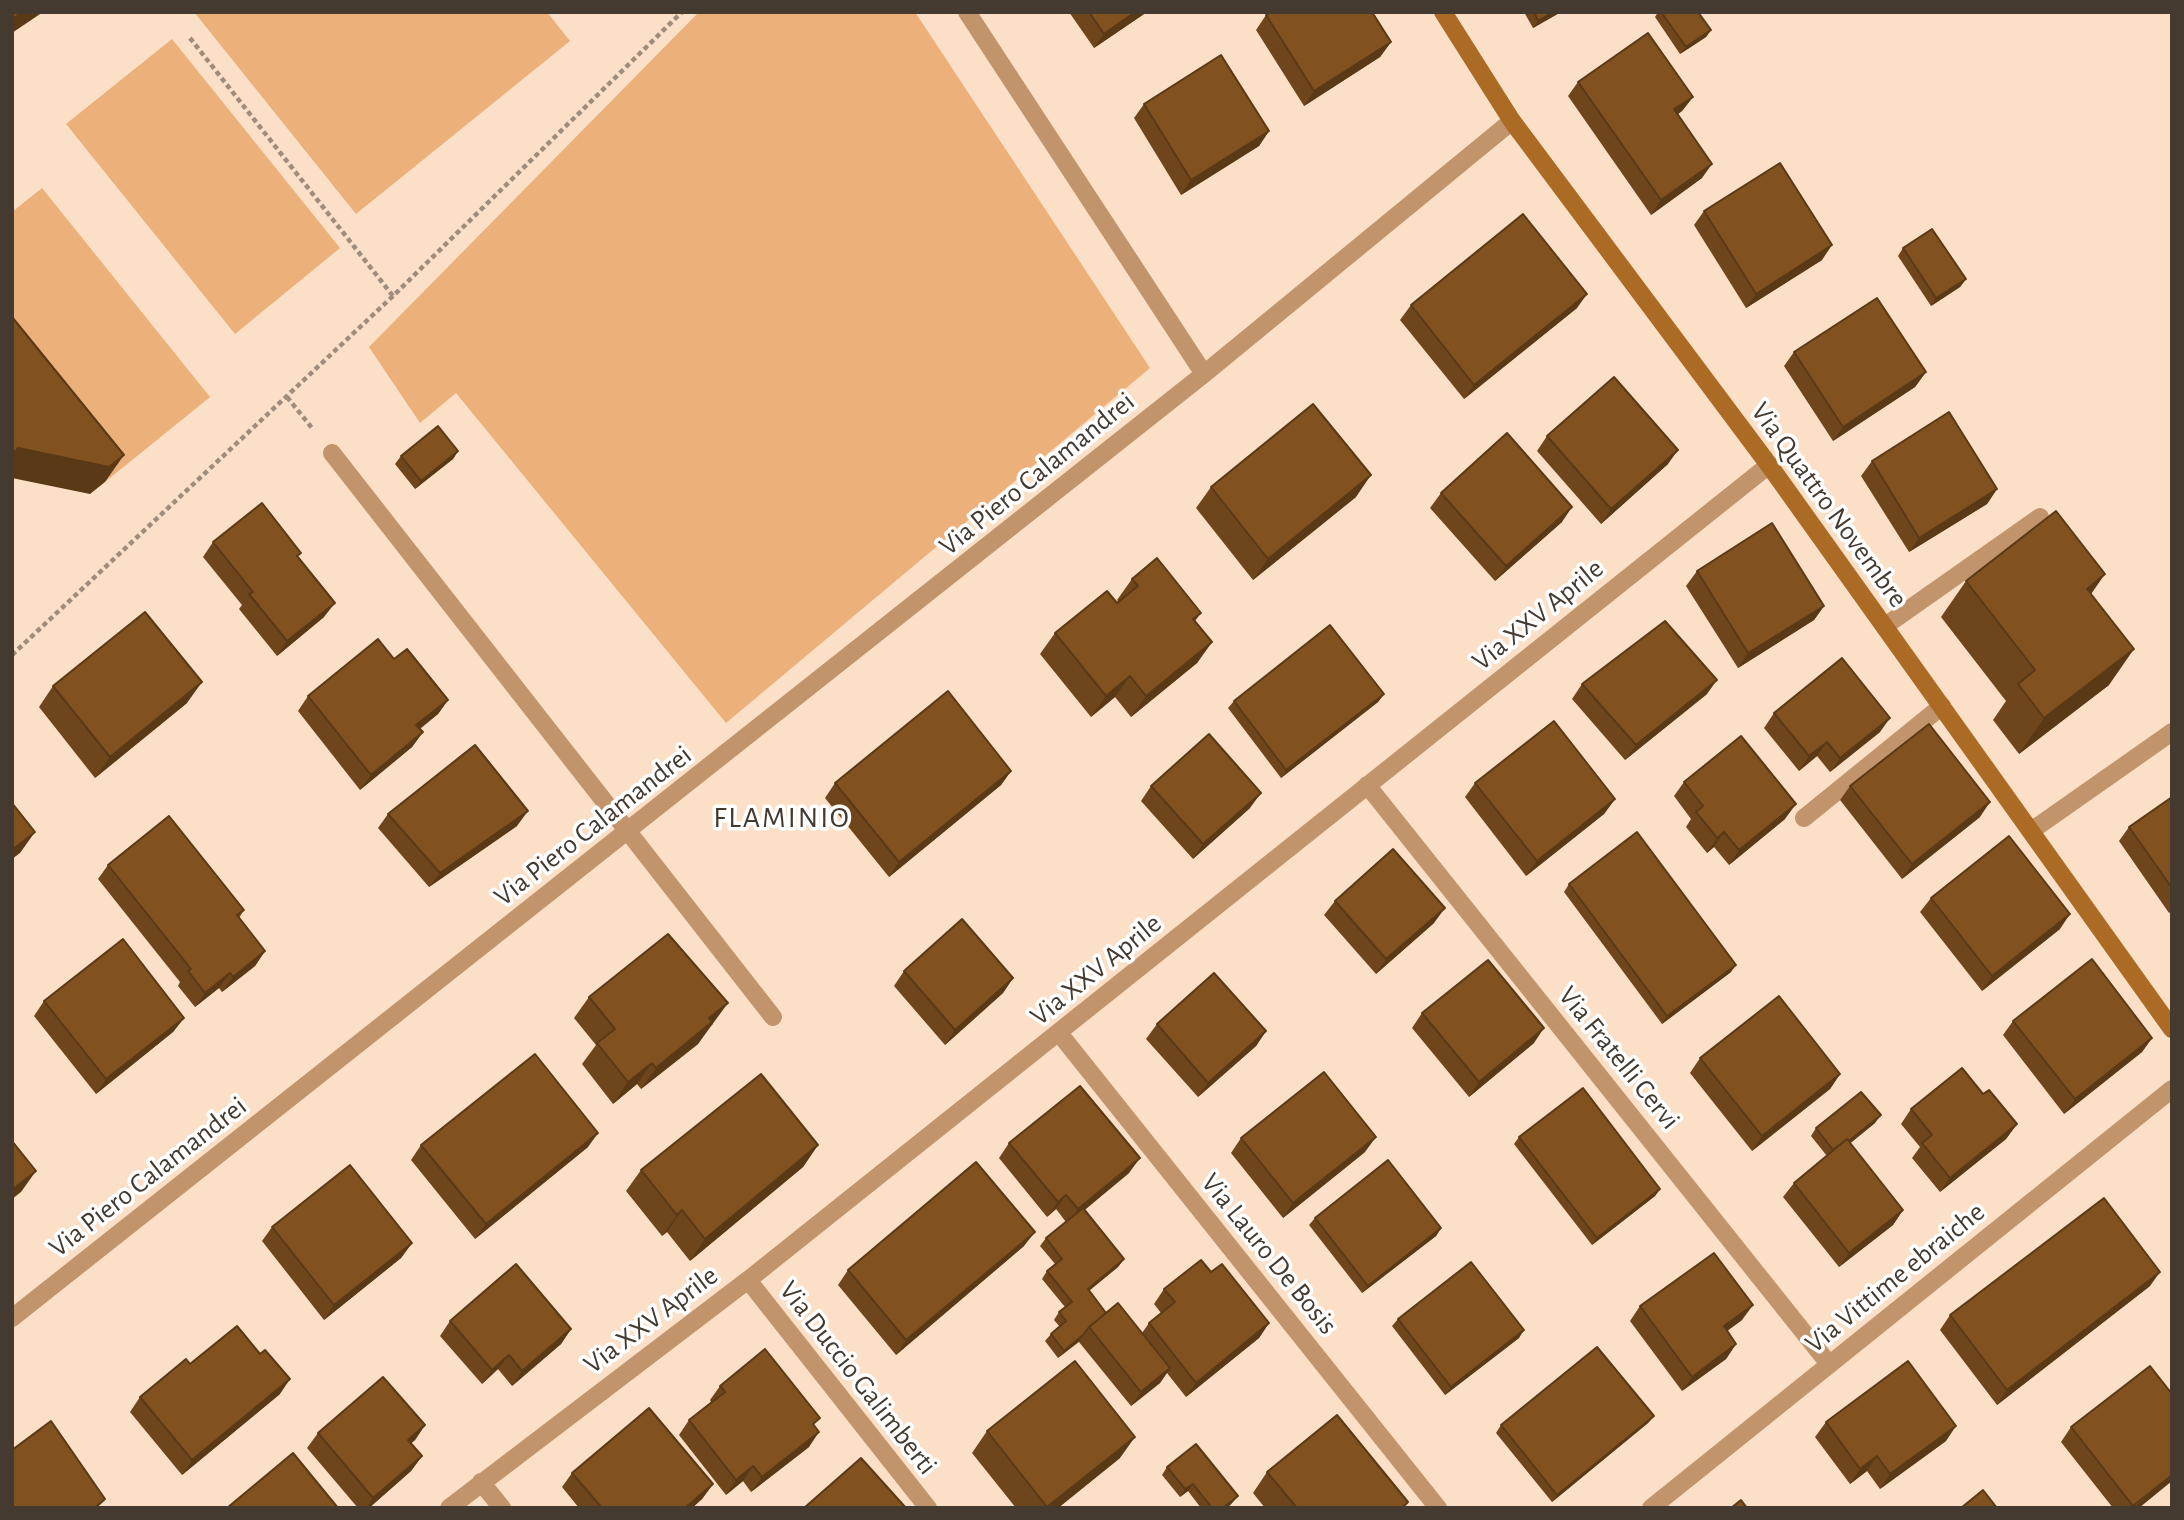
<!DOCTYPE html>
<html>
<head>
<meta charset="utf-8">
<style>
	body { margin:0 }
	#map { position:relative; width:2184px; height:1520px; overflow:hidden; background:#fbdfc7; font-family:"Alegreya Sans",sans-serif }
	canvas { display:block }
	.frame { position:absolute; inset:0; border:14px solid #453a30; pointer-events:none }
</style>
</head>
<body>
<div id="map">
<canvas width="2184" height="1520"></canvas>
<div class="frame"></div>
</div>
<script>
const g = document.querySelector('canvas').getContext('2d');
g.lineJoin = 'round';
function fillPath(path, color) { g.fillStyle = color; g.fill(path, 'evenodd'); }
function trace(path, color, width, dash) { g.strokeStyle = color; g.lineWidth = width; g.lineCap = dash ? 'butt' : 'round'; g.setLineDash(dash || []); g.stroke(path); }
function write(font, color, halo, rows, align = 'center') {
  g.font = font + ' "Alegreya Sans",sans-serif'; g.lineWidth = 7; g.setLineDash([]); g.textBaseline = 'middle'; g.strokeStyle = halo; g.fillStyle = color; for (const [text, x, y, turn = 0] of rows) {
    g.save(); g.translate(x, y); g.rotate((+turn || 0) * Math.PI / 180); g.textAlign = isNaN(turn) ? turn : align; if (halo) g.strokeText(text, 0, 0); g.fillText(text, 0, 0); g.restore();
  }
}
const green = new Path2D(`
	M194,12H547L570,41L356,214Z
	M699,12H915L1150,368L726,723L456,393L420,423L369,347Z
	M172,39L340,248L235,334L66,124Z
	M42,188L210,397L105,482L12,367V212Z`);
const path = new Path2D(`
	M190,38L393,296
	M287,397L312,428
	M12,655L393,296L682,12`);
const lane = new Path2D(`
	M1885,626L2040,517
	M1804,818L1942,706
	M2031,831L2172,732`);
const street = new Path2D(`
	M967,12L1204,374
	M332,453L773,1017
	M1367,785L1829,1364
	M1059,1033L1438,1508
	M748,1280L928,1508
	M12,1318L1204,374L1512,121
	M481,1482L502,1508
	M449,1508L748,1280L1769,465
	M1651,1508L2172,1089`);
const secondary = new Path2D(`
	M1443,12L1512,121L1769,465L2172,1029`);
const wall = new Path2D(`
	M1069,12H1147L1094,48Z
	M1524,12H1561L1533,28Z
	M1658,12H1698L1711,30L1706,37L1680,54L1655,17Z
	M1266,15L1391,42L1380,57L1304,106L1256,30Z
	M1578,82L1693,97L1682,111L1678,114L1702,178L1651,215L1568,96Z
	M1144,104L1269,131L1259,146L1181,195L1134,118Z
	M1704,211L1822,260L1746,308L1694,225Z
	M1903,248L1966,279L1960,287L1931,306L1898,256Z
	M1411,305L1577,308L1464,399L1400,320Z
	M1794,352L1926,372L1915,387L1833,441L1784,366Z
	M1547,436L1668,464L1601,524L1537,451Z
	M458,451L453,459L415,489L395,464L401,456Z
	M1872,461L1997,489L1987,504L1909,552L1861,476Z
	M1211,487L1356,497L1253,580L1196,508Z
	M1441,493L1562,522L1495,581L1430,508Z
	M213,542L298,557L324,617L277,656L239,609L242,605L203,557Z
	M1697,571L1824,606L1814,620L1738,668L1686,586Z
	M1132,579L1201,613L1195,621L1212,642L1197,663L1131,717L1115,697L1091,717L1040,654L1055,633L1119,602L1117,600Z
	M1966,581L2091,594L2109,685L2019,754L1993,720L2006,701L1941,617Z
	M394,659L448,700L438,714L420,729L423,732L412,747L360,790L298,711L308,696Z
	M1582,684L1707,694L1625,760L1572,699Z
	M53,686L187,703L95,778L39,707Z
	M1384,694L1378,702L1281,778L1228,708L1234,701Z
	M1774,713L1880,732L1830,772L1817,756L1799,771L1764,728Z
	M1011,771L1001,785L889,877L825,798L835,783Z
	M1684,782L1785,819L1729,865L1714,847L1707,853L1686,827L1691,819L1674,796Z
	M1475,783L1615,799L1604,814L1526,876L1465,797Z
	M1151,786L1250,808L1193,859L1141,801Z
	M1850,786L1980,817L1902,879L1840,800Z
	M2172,797V911L2169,913L2119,841L2129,827Z
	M388,814L517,826L429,887L378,828Z
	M108,865L244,910L239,918L265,951L255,966L222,992L219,988L195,1007L178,986L180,982L98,879Z
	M1569,884L1731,972L1662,1024L1564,892Z
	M1931,898L2060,929L1982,991L1920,912Z
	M1335,901L1434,923L1376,974L1324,915Z
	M904,971L1013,978L1003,993L945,1045L894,986Z
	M589,997L713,1024L709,1027L698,1044L641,1089L637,1084L613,1104L582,1064L596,1045L574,1018Z
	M44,1001L184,1018L173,1032L96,1094L34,1016Z
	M1422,1013L1534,1043L1469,1097L1412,1028Z
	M2013,1021L2152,1038L2142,1052L2064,1114L2003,1035Z
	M1157,1024L1266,1031L1256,1046L1198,1097L1146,1039Z
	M1700,1058L1840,1074L1830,1089L1752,1151L1690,1073Z
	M1983,1094L2017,1124L2006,1139L1940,1192L1912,1158L1920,1147L1901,1124L1911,1109Z
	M1875,1123L1850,1143L1903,1210L1893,1225L1839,1267L1783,1197L1794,1183L1827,1156L1811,1136L1816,1128Z
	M1519,1137L1660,1189L1655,1196L1592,1245L1514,1144Z
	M1241,1138L1365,1152L1283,1218L1231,1153Z
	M1009,1143L1129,1173L1084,1210L1124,1259L1118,1267L1089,1291L1106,1313L1142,1333L1149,1323L1161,1313L1154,1304L1164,1289L1211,1272L1269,1323L1259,1338L1186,1397L1167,1373L1160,1383L1131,1406L1079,1342L1058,1358L1045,1341L1051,1334L1060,1327L1054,1320L1059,1312L1065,1307L1042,1279L1047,1271L1056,1265L1040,1246L1046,1238L1066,1222L1056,1209L1047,1217L999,1158Z
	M421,1145L588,1147L475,1239L411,1160Z
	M818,1145L803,1167L690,1261L667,1232L662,1236L626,1191L641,1170Z
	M1315,1218L1441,1228L1436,1236L1362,1293L1309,1225Z
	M272,1227L412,1243L401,1258L324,1320L262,1241Z
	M1024,1246L896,1355L838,1285L848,1270Z
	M2150,1286L1997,1405L1940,1330L1950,1315Z
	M1640,1306L1742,1320L1727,1331L1736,1344L1726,1359L1682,1391L1630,1321Z
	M1398,1319L1519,1338L1445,1395L1392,1326Z
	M450,1321L571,1329L561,1344L512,1386L498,1369L482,1384L440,1336Z
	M190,1364L280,1394L182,1475L130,1412L140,1397Z
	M720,1386L815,1426L809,1447L751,1492L743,1481L726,1495L679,1435L689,1420L711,1402L710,1400Z
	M1654,1416L1648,1423L1552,1502L1496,1433L1501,1425Z
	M1826,1422L1946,1441L1880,1489L1867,1471L1850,1484L1815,1437Z
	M425,1425L415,1440L411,1443L422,1456L411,1471L369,1508H358L307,1448L318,1433Z
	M2071,1427L2139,1508H2113L2061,1442Z
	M987,1431L1120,1458L1058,1508H1016L972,1453Z
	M1167,1467L1238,1496L1232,1503L1227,1508H1201L1188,1491L1180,1497L1162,1475Z
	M1267,1472L1405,1508H1265L1253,1493Z
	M572,1473L713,1484L702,1499L692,1508H579L562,1487Z`);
const shadedWall = new Path2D(`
	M22,12H43L12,33V19Z
	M1135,12H1147L1094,48L1104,34Z
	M1553,12H1561L1533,28L1538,21Z
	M1711,30L1706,37L1680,54L1686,47Z
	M1391,42L1380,57L1304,106L1314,91Z
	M1693,97L1682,111L1664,124L1674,109Z
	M1269,131L1259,146L1181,195L1191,180Z
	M1712,164L1702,178L1651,215L1661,200Z
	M1832,245L1822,260L1746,308L1756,294Z
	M1966,279L1960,287L1931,306L1936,298Z
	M1587,294L1577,308L1464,399L1474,385Z
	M1926,372L1915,387L1833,441L1843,427Z
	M18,448L124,455L105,482L90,494L12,478V455Z
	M1678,450L1668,464L1601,524L1611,509Z
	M458,451L453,459L415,489L421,481Z
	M1371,475L1356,497L1253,580L1268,559Z
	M1997,489L1987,504L1909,552L1919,538Z
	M1572,507L1562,522L1495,581L1506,566Z
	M2105,574L2080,610L2087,589Z
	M335,603L324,617L277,656L287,641Z
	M1824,606L1814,620L1738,668L1748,653Z
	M1212,642L1197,663L1131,717L1146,696Z
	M2134,649L2109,685L2019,754L2044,718Z
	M1130,676L1115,697L1091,717L1106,696Z
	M1717,680L1707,694L1625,760L1636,745Z
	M202,682L187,703L95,778L110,757Z
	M1384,694L1378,702L1281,778L1286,770Z
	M448,700L438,714L406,739L416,725Z
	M1890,718L1880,732L1830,772L1840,758Z
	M423,732L412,747L360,790L371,775Z
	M1827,742L1817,756L1799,771L1809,756Z
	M1011,771L1001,785L889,877L899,862Z
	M1261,793L1250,808L1193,859L1203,844Z
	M1615,799L1604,814L1526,876L1537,861Z
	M1990,802L1980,817L1902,879L1912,864Z
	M1796,804L1785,819L1729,865L1739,850Z
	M528,811L517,826L429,887L440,873Z
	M35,832L20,853L12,859V850Z
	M1724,832L1714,847L1707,853L1717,838Z
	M1445,908L1434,923L1376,974L1386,959Z
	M2070,914L2060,929L1982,991L1992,976Z
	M265,951L255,966L222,992L233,977Z
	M1736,965L1731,972L1662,1024L1667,1016Z
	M230,973L219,988L195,1007L205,993Z
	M1013,978L1003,993L945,1045L955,1030Z
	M728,1003L698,1044L641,1089L656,1068L709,1018Z
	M184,1018L173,1032L96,1094L106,1079Z
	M1544,1028L1534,1043L1469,1097L1479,1082Z
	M1266,1031L1256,1046L1198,1097L1208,1083Z
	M2152,1038L2142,1052L2064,1114L2075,1099Z
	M652,1063L637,1084L613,1104L628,1082Z
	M1840,1074L1830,1089L1752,1151L1762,1136Z
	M1881,1115L1875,1123L1830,1160L1835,1152Z
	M2017,1124L2006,1139L1940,1192L1950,1178Z
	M598,1133L588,1147L475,1239L486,1224Z
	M1376,1137L1365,1152L1283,1218L1293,1203Z
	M818,1145L803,1167L690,1261L705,1239Z
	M1140,1158L1129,1173L1068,1224L1078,1209Z
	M36,1171L21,1192L12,1199V1190Z
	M1660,1189L1655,1196L1592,1245L1597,1238Z
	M1066,1195L1056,1209L1047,1217L1058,1202Z
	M682,1210L667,1232L662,1236L677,1215Z
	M1903,1210L1893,1225L1839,1267L1849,1253Z
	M1441,1228L1436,1236L1362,1293L1368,1286Z
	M1035,1232L1024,1246L896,1355L906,1340Z
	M412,1243L401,1258L324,1320L334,1305Z
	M1124,1259L1118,1267L1082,1296L1088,1289Z
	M2160,1272L2150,1286L1997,1405L2007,1390Z
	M1753,1305L1742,1320L1713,1341L1724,1326Z
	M1269,1323L1259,1338L1186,1397L1196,1383Z
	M571,1329L561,1344L512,1386L522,1371Z
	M1524,1330L1519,1338L1445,1395L1451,1387Z
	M1083,1335L1079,1341L1058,1358L1064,1351Z
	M1736,1344L1726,1359L1682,1391L1692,1377Z
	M509,1355L498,1369L482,1384L492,1370Z
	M1170,1368L1160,1383L1131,1406L1141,1392Z
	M290,1379L280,1394L182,1475L192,1460Z
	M1654,1416L1648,1423L1552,1502L1557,1495Z
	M425,1425L415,1440L398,1455L408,1440Z
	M1956,1426L1946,1441L1880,1489L1890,1474Z
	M819,1432L809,1447L751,1492L762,1477Z
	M1135,1437L1120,1458L1058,1508H1047Z
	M422,1456L411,1471L369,1508H367L373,1498Z
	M1877,1456L1867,1471L1850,1484L1860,1469Z
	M753,1466L743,1481L726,1495L736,1480Z
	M2172,1475V1481L2139,1508H2132Z
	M713,1484L702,1499L692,1508H685Z
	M1193,1484L1188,1491L1180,1497L1185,1489Z
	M1238,1496L1232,1503L1227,1508H1223Z`);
const building = new Path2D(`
	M12,12H22L12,19Z
	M1089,12H1135L1104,34Z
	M1271,12H1372L1391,42L1314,91L1266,15Z
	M1534,12H1553L1538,21Z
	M1661,12H1698L1711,30L1686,47Z
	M1648,33L1693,97L1674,109L1712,164L1661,200L1578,82Z
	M1221,55L1269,131L1191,180L1144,104Z
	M1780,163L1832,245L1756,294L1704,211Z
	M1523,214L1587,294L1474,385L1411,305Z
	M1932,229L1966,279L1936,298L1903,248Z
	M1877,298L1926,372L1843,427L1794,352Z
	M12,317L124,455L109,467L18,448L12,455Z
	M1614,377L1678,450L1611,509L1547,436Z
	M1313,404L1371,475L1268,559L1211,487Z
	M1949,412L1997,489L1919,538L1872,461Z
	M438,426L458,451L421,481L401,456Z
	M1507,433L1572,507L1506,566L1441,493Z
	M262,503L301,553L297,556L335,603L287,641L249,594L253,592L213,542Z
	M2056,511L2105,574L2087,589L2134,649L2044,718L2018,684L2035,670L1966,581Z
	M1772,523L1824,606L1748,653L1697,571Z
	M1157,558L1201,613L1193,619L1212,642L1146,696L1130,676L1106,696L1055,633L1107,591L1117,603L1138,586L1132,579Z
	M145,612L202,682L110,757L53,686Z
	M1665,621L1717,680L1636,745L1582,684Z
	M1330,625L1384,694L1286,770L1234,701Z
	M378,639L394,659L407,649L448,700L416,725L423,732L371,775L308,696Z
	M1842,658L1890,718L1840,758L1827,742L1809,756L1774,713Z
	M948,691L1011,771L899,862L835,783Z
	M1554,721L1615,799L1537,861L1475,783Z
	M1929,724L1990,802L1912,864L1850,786Z
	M1209,734L1261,793L1203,844L1151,786Z
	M1741,736L1796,804L1739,850L1724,832L1717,838L1696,812L1703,806L1684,782Z
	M475,745L528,811L440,873L388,814Z
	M2172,797V888L2129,827Z
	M12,803L35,832L12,850Z
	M169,816L244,910L237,915L265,951L233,977L230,973L205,993L188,971L191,969L108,865Z
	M1637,832L1736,965L1667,1016L1569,884Z
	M2009,836L2070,914L1992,976L1931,898Z
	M1393,849L1445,908L1386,959L1335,901Z
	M962,919L1013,978L955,1030L904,971Z
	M668,934L728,1003L709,1018L712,1022L656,1068L652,1063L628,1082L597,1043L615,1029L589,997Z
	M123,939L184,1018L106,1079L44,1001Z
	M2092,959L2152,1038L2075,1099L2013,1021Z
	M1488,960L1544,1028L1479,1082L1422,1013Z
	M1214,973L1266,1031L1208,1083L1157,1024Z
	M1779,996L1840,1074L1762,1136L1700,1058Z
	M535,1054L598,1133L486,1224L421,1145Z
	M1962,1068L1983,1094L1989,1090L2017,1124L1950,1178L1922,1143L1932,1135L1911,1109Z
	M1324,1072L1376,1137L1293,1203L1241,1138Z
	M761,1074L818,1145L705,1239L682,1210L677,1215L641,1170Z
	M1080,1086L1140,1158L1078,1209L1066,1195L1058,1202L1009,1143Z
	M1583,1088L1660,1189L1597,1238L1519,1137Z
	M1861,1092L1881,1115L1849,1141L1847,1139L1833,1150L1816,1128Z
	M1847,1139L1903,1210L1849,1253L1794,1183Z
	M12,1141L36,1171L12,1190Z
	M1388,1160L1441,1228L1368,1286L1315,1218Z
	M976,1162L1035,1232L906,1340L848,1270Z
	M350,1165L412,1243L334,1305L272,1227Z
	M2104,1198L2160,1272L2007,1390L1950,1315Z
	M1083,1208L1124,1259L1088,1289L1106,1313L1089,1327L1083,1335L1064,1351L1051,1334L1066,1321L1059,1312L1072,1302L1047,1271L1062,1259L1046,1238Z
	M1714,1253L1753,1305L1724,1326L1736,1344L1692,1377L1640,1306Z
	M1201,1260L1211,1272L1222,1264L1269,1323L1196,1383L1149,1323L1175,1302L1164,1289Z
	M1471,1262L1524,1330L1451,1387L1398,1319Z
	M516,1264L571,1329L522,1371L509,1355L492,1370L450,1321Z
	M1118,1303L1170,1368L1141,1392L1089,1327Z
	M237,1326L260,1354L265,1350L290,1379L192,1460L140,1397L186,1359L190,1364Z
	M1597,1347L1654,1416L1557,1495L1501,1425Z
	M765,1349L820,1418L813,1424L819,1432L762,1477L753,1466L736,1480L689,1420L725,1392L720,1386Z
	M1075,1361L1135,1437L1047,1507L987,1431Z
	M1908,1361L1956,1426L1890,1474L1877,1456L1860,1469L1826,1422Z
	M2150,1366L2172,1394V1475L2133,1506L2071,1427Z
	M383,1377L425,1425L408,1440L422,1456L373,1498L318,1433Z
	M649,1408L713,1484L685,1508H602L572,1473Z
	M1337,1415L1408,1502L1402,1508H1297L1267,1472Z
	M51,1421L105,1499L95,1508H12V1450Z
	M1196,1444L1238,1496L1223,1508H1212L1193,1484L1185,1489L1167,1467Z
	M293,1453L338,1508H227Z
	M861,1458L906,1508H804Z
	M1983,1490L1997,1508H1961Z
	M1741,1500L1747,1508H1731Z`);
const streetNames = [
	["Via Piero Calamandrei",1037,474,-39],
	["Via Quattro Novembre",1829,505,54],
	["Via XXV Aprile",1538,615,-39],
	["Via Piero Calamandrei",593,826,-38],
	["Via XXV Aprile",1096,970,-39],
	["Via Fratelli Cervi",1619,1058,51],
	["Via Piero Calamandrei",148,1177,-38],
	["Via Lauro De Bosis",1269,1254,51],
	["Via Vittime ebraiche",1895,1278,-39],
	["Via XXV Aprile",651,1320,-37],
	["Via Duccio Galimberti",858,1378,52]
];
const neighbourhoodNames = [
	["FLAMINIO",782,818]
];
fillPath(green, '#ecb17a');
trace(path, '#9f8c7b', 4.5, [5, 3.5]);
trace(lane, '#c1946b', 18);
trace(street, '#c1946b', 18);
trace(secondary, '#ac6b24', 18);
fillPath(wall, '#6f461c');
fillPath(shadedWall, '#5a3916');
fillPath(building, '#815120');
trace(building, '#5a3916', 2);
write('28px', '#453a30', '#fff', streetNames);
g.letterSpacing = '2px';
write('30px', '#453a30', '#fff', neighbourhoodNames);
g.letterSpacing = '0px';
</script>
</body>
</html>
